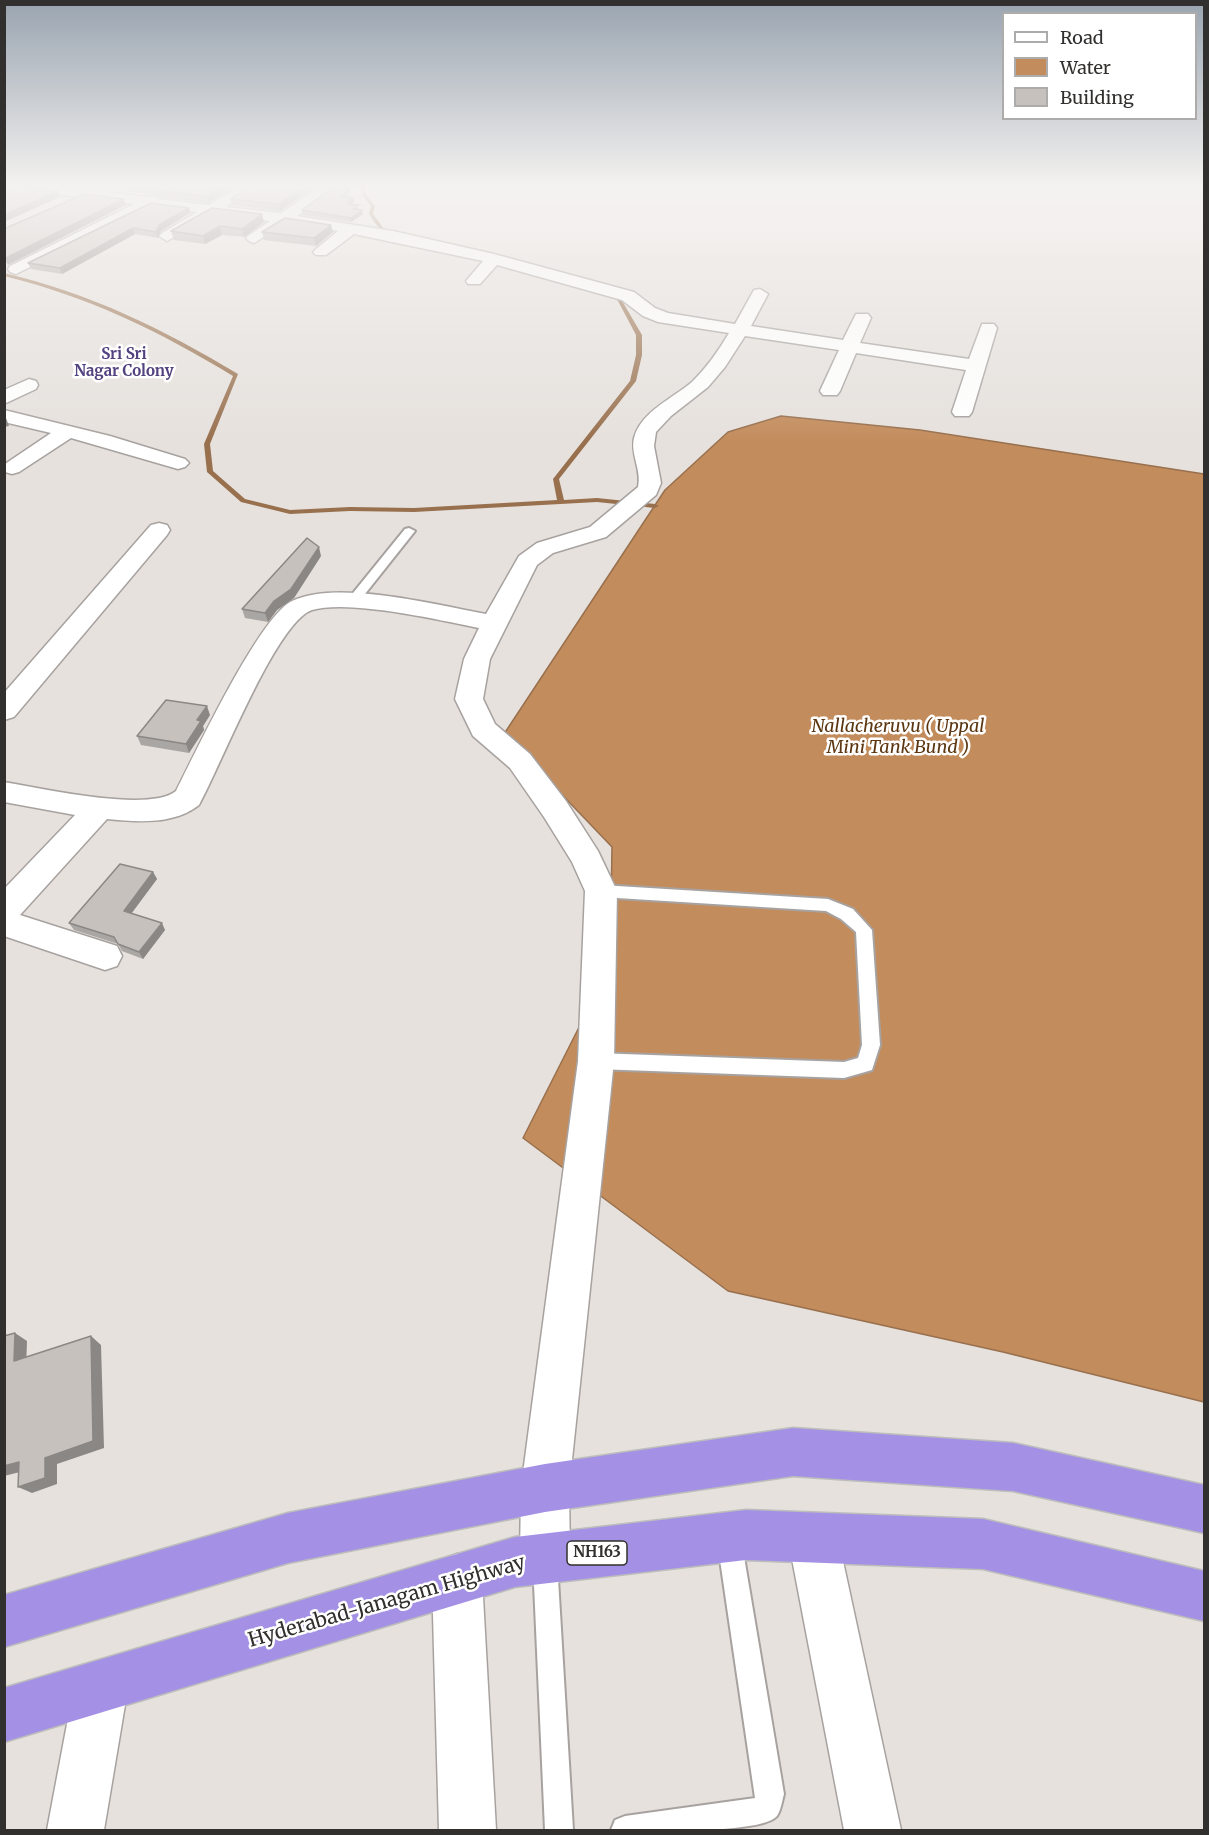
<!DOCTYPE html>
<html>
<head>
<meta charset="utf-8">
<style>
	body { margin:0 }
	#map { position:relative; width:1209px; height:1835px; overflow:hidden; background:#e6e1dd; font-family:Merriweather,serif }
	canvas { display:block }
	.frame { position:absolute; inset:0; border:6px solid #32302e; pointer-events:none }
	.legend { position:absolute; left:1002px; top:12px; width:195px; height:108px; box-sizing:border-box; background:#fff; border:2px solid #adacab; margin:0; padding:8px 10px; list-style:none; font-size:18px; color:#32302e }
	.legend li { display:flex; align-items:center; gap:12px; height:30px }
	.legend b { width:30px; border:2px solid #adacab }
</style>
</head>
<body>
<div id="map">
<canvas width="1209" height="1835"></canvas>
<div class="frame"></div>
<ul class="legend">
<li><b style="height:8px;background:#fff"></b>Road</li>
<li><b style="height:16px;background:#c38c5c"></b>Water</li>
<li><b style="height:16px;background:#c6c1bd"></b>Building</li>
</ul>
</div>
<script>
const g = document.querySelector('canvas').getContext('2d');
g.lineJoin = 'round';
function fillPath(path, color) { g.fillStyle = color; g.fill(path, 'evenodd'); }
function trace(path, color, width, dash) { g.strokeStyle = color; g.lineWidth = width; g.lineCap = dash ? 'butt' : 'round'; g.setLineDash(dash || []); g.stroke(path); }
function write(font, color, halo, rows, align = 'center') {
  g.font = font + ' Merriweather,serif'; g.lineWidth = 5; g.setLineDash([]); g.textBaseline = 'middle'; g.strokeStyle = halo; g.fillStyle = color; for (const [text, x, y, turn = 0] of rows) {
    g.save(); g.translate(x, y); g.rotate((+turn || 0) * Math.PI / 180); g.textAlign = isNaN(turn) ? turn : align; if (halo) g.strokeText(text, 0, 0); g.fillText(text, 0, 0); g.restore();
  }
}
const water = new Path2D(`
	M781,416L920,430L1204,474V1402L1003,1352L728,1291L523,1138L610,966L612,847L504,734L665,490L728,432Z`);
const stream = new Path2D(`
	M359,185H363L367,196L375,206L373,214L384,229L394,234V236C381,234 376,224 369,214L371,206L363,196Z
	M4,273C90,293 163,329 238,374L210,444L213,471L245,499L290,510L350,507L414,508L557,500L553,479L630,381L636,355V335L618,301L606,292L611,291L621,299L642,335V355L636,381L559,479L564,500L597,498L655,504L659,506L655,508L597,502L414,512L350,511L290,514L241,502L207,472L204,444L233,376C161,332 87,296 4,276Z`);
const lane = new Path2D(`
	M409,528L415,531L357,604H349L347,601L349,598L405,529Z
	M601,885L828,899L853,909L872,930L880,1045L872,1070L844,1078L596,1069L589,1067L587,1061L589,1055L596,1053L844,1062L858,1058L862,1045L856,932L841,919L826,911L601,897L595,895L593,891L595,887Z
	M729,1527L738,1530L741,1539L784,1794C782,1801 781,1810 777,1816C761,1835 640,1830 611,1830L615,1820L625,1816L755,1798L717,1539L720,1530Z
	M545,1550L554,1553L557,1562L573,1830H545L533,1562L536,1553Z`);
const street = new Path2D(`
	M7,185H50L148,197L153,196L159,199L209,205L242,185H259L226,207L281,213L321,186L328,185L333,189L331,192L297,216L393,231L494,254L634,292L655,308L668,313L735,324L754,290L760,289L768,294L751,326L843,340L856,314H868L871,318L860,343L969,359L982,324H994L997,328L972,412L969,416H955L952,412L966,370L856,353L840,391L837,395H823L820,391L839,350L745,336L725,367L708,387L671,416L656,432L654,446L661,483L656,495L606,537L553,553L537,565L490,659L483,699L495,724L530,754L566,801L598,851L617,891L614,1061L569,1488L570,1559L563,1577L545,1584L527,1577L520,1559L521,1488L578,1061L585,891L572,862L544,817L510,768L473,736L455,699L464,659L479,628C440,620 348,599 312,610C276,622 220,768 199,805C174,825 137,822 107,819L20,915L117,946L122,956L117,966L105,970L4,936V889L75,815L4,802V782C40,788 149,813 176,791C195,754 259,617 292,601C336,579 438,605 486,614L519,556L537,543L590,527L638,487C642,470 630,454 634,438C641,411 674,398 693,381C707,367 719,350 729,333L658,322L643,316L622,300L497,265L480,284H468L466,281L483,261L354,234L326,255H316L313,252L316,249L338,231L291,223H286L254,243L249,241L246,238L249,235L270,221L214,214L167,241L159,236L162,233L197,212L152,206L16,274L10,272L8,269L10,266L134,204L14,189Z
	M29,379L36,381L38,385L36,389L4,404V390Z
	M4,410L110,436L185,459L189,463L185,467L178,469L71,438L19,472L12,474L5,472V464L51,433L4,422Z
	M159,523L167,525L170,530L167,535L14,717L4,720V693L151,525Z
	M813,1513L830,1521L838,1538L901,1830H844L788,1538L796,1521Z
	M457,1554L475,1561L482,1579L496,1830H439L432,1579L439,1561Z
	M101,1660L120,1668L128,1687L104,1830H47L74,1687L82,1668Z`);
const highway = new Path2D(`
	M793,1428L1013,1443L1204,1485V1533L1013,1491L793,1476L545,1512L288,1563L4,1647V1595L288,1513L545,1464Z
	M746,1510L983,1519L1204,1571V1621L983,1569L746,1560L515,1587L4,1742V1688L515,1537Z`);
const wall = new Path2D(`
	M74,185H237L208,203L160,197L153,194Z
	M252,185H314L312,187V189L280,211L232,205L231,199Z
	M349,188L350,192L345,197L354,198V202L351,204L359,209V210H362L363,214L351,222L303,215L302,210Z
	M189,208L190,213L161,231L158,238L135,234L62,274L31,269L28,263Z
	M212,208L264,222L244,237L222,235L205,244L174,240L171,231Z
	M262,232H333L316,246L264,240Z
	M321,556L294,598L277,610L268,622L245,618L242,609Z
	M210,715L203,726L204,730L189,753L141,745L137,736Z
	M153,872L157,879L131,914L165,930L143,959L122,951L118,944L74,930L69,923Z`);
const shadedWall = new Path2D(`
	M225,185H237L208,203L207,196Z
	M308,185H314L312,187V189L280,211L279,204Z
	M349,188L350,192L341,200L340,196Z
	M58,191L60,197L4,222V215Z
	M354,198V202L351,204V206L348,202Z
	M124,199L126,205L8,265L5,259Z
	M189,208L190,213L161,231L158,238L156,232L159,225Z
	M362,210L363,214L351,222V218Z
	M262,214L264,222L244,237L242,229Z
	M331,225L333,232L316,246L314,238Z
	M220,226L222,235L205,244L203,236Z
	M133,228L135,234L62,274L60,268Z
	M6,418L9,426L4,427V419Z
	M319,547L321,556L294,598L277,610L268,622L265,613Z
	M207,706L210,715L203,726L204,730L189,753L186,744L197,720Z
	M153,872L157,879L128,918L124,911Z
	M162,923L165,930L143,959L139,952Z
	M15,1333L27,1341L26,1369L14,1361Z
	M91,1336L101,1345L104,1448L57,1464V1484L32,1493L18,1487Z
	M19,1462L32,1469L4,1476V1466Z`);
const building = new Path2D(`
	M4,185H13L58,191L4,215Z
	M129,185H225L207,196L158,191L151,188Z
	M252,185H308L279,204L231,199Z
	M334,187L349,188L340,196L354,198L348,202H351L348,204L359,205L353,209L362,210L351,218L302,210Z
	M84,194L124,199L4,259V229Z
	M151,203L189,208L159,225L156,232L133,228L60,268L28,263Z
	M212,208L262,214L242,229L220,226L203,236L171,231Z
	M285,218L331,225L314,238L262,232Z
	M307,538L319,547L291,589L274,601L265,613L242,609Z
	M166,700L207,706L197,720L201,721L186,744L137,736Z
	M120,864L153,872L124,911L162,923L139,952L118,944L114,937L69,923Z
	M15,1333L14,1361L91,1336L93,1441L45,1458V1478L18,1487L19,1462L4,1466V1336Z`);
const farNeighbourhoodnames = [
	["Sri Sri",124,355],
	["Nagar Colony",124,372]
];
const shields = [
	[597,1553,60]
];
const shieldNames = [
	["NH163",597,1553]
];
const waterNames = [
	["Nallacheruvu ( Uppal",898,727],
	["Mini Tank Bund )",898,748]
];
const nearStreetnames = [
	["Hyderabad-Janagam Highway",387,1602,-16]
];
fillPath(water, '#c38c5c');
trace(water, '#98704e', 1.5);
fillPath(stream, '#98704e');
trace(lane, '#a7a29f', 4);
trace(street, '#a7a29f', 3);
trace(highway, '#bdbdbc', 3);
fillPath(lane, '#fff');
fillPath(street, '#fff');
fillPath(highway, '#a491e5');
fillPath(wall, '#aaa6a3');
fillPath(shadedWall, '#8b8784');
fillPath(building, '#c6c1bd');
trace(building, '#8b8784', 1.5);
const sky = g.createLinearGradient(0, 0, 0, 442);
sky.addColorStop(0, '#99a4b0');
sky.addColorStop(0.42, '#f4f2f0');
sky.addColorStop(1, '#f4f2f000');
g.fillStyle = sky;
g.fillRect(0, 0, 1209, 442);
write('bold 15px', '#524280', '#fff', farNeighbourhoodnames);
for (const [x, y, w] of shields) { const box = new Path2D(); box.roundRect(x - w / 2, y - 12, w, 24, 4.5); g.fillStyle = '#fff'; g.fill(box); trace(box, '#32302e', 1.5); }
write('bold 15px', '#32302e', null, shieldNames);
write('italic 18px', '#5b3610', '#fff', waterNames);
write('20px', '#32302e', '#fff', nearStreetnames);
</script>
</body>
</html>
